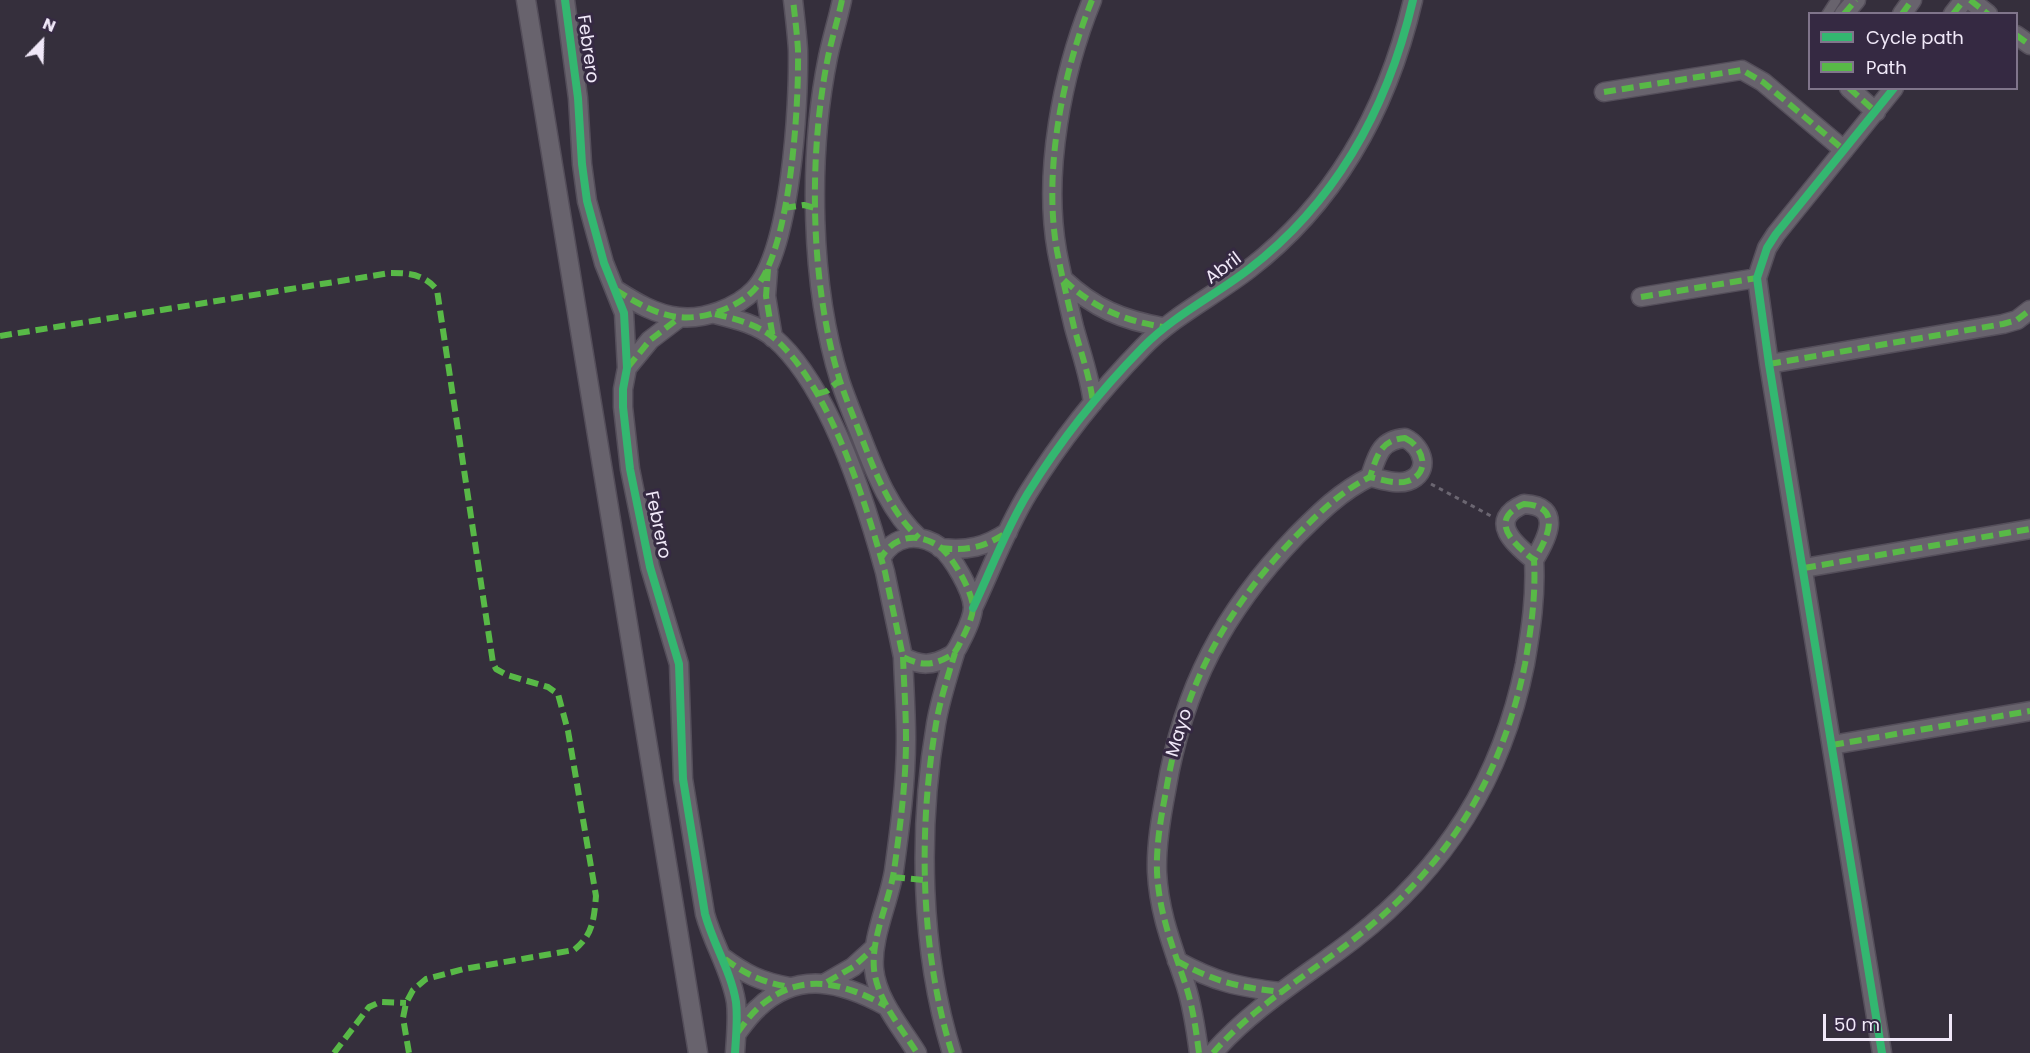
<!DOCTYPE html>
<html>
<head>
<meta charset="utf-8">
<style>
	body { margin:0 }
	#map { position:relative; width:2030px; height:1053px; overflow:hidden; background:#352f3c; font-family:Poppins,sans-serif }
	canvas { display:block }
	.legend { position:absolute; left:1808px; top:12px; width:210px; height:78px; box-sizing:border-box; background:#352942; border:2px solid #80758b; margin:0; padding:8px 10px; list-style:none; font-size:18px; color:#f0e8f8 }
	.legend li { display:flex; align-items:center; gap:12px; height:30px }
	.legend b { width:30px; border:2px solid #80758b }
	.north { position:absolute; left:12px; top:12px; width:60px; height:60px; -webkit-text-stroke:4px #352942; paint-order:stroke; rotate:23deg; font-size:16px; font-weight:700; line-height:24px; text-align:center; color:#f0e8f8 }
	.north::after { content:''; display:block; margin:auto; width:21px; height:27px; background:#f0e8f8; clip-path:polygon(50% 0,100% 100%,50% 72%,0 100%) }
	.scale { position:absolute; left:1823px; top:1014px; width:129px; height:27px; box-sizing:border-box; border:3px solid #f0e8f8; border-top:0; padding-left:8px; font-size:18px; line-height:21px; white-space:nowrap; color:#f0e8f8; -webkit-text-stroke:4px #352942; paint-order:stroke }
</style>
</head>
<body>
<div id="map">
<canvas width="2030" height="1053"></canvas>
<ul class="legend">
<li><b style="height:8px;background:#33b770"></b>Cycle path</li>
<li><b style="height:8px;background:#58b947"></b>Path</li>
</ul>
<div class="north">N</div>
<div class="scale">50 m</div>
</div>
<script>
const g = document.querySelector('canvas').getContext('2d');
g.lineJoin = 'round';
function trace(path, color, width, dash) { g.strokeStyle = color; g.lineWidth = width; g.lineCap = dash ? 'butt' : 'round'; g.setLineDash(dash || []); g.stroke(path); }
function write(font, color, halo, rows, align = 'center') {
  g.font = font + ' Poppins,sans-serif'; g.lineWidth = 6; g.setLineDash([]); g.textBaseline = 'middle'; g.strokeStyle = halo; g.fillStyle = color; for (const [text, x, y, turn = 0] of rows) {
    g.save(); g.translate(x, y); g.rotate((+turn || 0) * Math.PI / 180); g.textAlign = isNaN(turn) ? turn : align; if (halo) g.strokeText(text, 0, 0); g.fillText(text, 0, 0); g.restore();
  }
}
const path = new Path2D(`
	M1431,484L1491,516`);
const lane = new Path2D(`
	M1827,14L1836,0`);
const street = new Path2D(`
	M526,0L698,1053
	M565,0L578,98L582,164L587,201L604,263L624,313L627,368L623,389V407L630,469L650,567L679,664L683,779L705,914C713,944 731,971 736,1002C738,1018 736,1036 735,1053
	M842,0C838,19 832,38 828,57C808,156 810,285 840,381C846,399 854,418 861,436C875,472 890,512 919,538
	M1092,0C1062,74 1043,172 1057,251C1062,277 1068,302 1074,327C1081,353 1090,377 1093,403
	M1970,0L1988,14
	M1844,14L1856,0
	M1902,14L1912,0
	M1953,14L1964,0
	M2016,35L2030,45
	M1849,88L1876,112
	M1604,92L1742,70L1763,82L1844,150
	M768,271L766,296L773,338
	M1064,280C1094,308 1122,320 1163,327
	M616,290C635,302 656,315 679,317C703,320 737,308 754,290C791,250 799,105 798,50C797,34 795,17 793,0
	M1641,297L1757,278
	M715,314C735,319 757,324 774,338C829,385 866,503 885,572L903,657C921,666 932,666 950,656C957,652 959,644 963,637C967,629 973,616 973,607C972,591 953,557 940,547C919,532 894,535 881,558
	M1769,364L2003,324L2017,320L2030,310
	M627,368L650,340L679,318
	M1405,438C1424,447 1431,473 1408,481C1396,485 1381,479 1370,477C1377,456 1380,440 1405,438Z
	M1524,504C1564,506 1547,539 1534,560C1515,545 1486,520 1524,504Z
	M940,548C968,551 985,547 1008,532
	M1804,568L2030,529
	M973,608C991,570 1006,529 1028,493C1060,441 1100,391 1143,347C1173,316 1214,296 1249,269C1337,201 1388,107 1413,0
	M903,657C904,684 906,712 906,739C906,783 900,827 894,871C889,902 871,938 874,969C877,1000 901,1027 917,1053
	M1832,745L2030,711
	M722,957C745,974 761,982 790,987
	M1177,961C1215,982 1238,987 1281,992
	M827,982L853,967L874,948
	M737,1033C743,1025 750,1015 758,1008C798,970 842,982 886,1006
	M952,1053C920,951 918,829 936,724C940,700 948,676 955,653
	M1199,1053C1196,1030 1193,1008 1186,986C1173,947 1159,914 1157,872C1156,845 1161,817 1166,791C1183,688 1224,611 1296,536C1319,513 1341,491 1370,477
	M1213,1053C1253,1007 1306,976 1354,939C1446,868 1502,778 1525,664C1531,629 1536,596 1534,560
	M1882,1053L1769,364L1757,278L1767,248L1776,234L1894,88`);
const quiet = new Path2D(`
	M842,0C838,19 832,38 828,57C808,156 810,285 840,381C846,399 854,418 861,436C875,472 890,512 919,538
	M1092,0C1062,74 1043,172 1057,251C1062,277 1068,302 1074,327C1081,353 1090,377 1093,403
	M1970,0L1988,14
	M1844,14L1856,0
	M1902,14L1912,0
	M1953,14L1964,0
	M2016,35L2030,45
	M1849,88L1876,112
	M1604,92L1742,70L1763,82L1844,150
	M784,208L804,205L815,208
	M768,269L766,296L773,338
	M1064,280C1094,308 1122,320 1163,327
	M616,290C635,302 656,315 679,317C703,320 737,308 754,290C791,250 799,105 798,50C797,34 795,17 793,0
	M1641,297L1757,278
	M715,314C735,319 757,324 774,338C829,385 866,503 885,572L903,657C921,666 932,666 950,656C957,652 959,644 963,637C967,629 973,616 973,607C972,591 953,557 940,547C919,532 894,535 881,558
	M0,336L390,273C409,273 424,274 437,290L493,663L496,669L507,675L548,687L558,694L568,731L596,896C594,919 593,935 574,950L464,969L426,979L413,990L406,1003L403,1018L409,1053
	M1769,364L2003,324L2017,320L2030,310
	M628,367L650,340L679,318
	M817,394L827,391L840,380
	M1405,438C1424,447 1431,473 1408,481C1396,485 1381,479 1370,477C1377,456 1380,440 1405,438Z
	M1524,504C1564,506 1547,539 1534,560C1515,545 1486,520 1524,504Z
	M940,548C966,551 983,548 1006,533
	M1804,568L2030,529
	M903,657C904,684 906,712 906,739C906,783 900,827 894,871C889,902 871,938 874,969C877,1000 901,1027 917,1053
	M1832,745L2030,711
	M893,877L924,880
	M725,959C746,975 765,983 790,987
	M1177,961C1215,982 1238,987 1281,992
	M827,982L853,967L874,948
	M738,1032C744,1024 751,1014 759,1007C800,971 842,982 886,1006
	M334,1053L369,1007L380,1002L406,1003
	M952,1053C920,951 918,829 936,724C940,700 948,676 955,653
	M1199,1053C1196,1030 1193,1008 1186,986C1173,947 1159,914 1157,872C1156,845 1161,817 1166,791C1183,688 1224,611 1296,536C1319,513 1341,491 1370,477
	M1213,1053C1253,1007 1306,976 1354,939C1446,868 1502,778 1525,664C1531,629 1536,596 1534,560`);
const cycleway = new Path2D(`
	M565,0L578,98L582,164L587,201L604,263L624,313L627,368L623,389V407L630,469L650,567L679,664L683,779L705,914C713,944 731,971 736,1002C738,1018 736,1036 735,1053
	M973,608C991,570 1006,529 1028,493C1060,441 1100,391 1143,347C1173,316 1214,296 1249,269C1337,201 1388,107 1413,0
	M1882,1053L1769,364L1757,278L1767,248L1776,234L1894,88`);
const streetNames = [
	["Febrero",587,49,82],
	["Abril",1224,269,-37],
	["Febrero",657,525,78],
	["Mayo",1180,733,-73]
];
trace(lane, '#544e5a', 12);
trace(street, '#544e5a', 21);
trace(path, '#6b6671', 3, [4.5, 4.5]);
trace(lane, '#68636d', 9);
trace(street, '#68636d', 18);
trace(quiet, '#58b947', 6, [12, 6]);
trace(cycleway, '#33b770', 8);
write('18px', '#f0e8f8', '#352942', streetNames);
</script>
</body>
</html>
